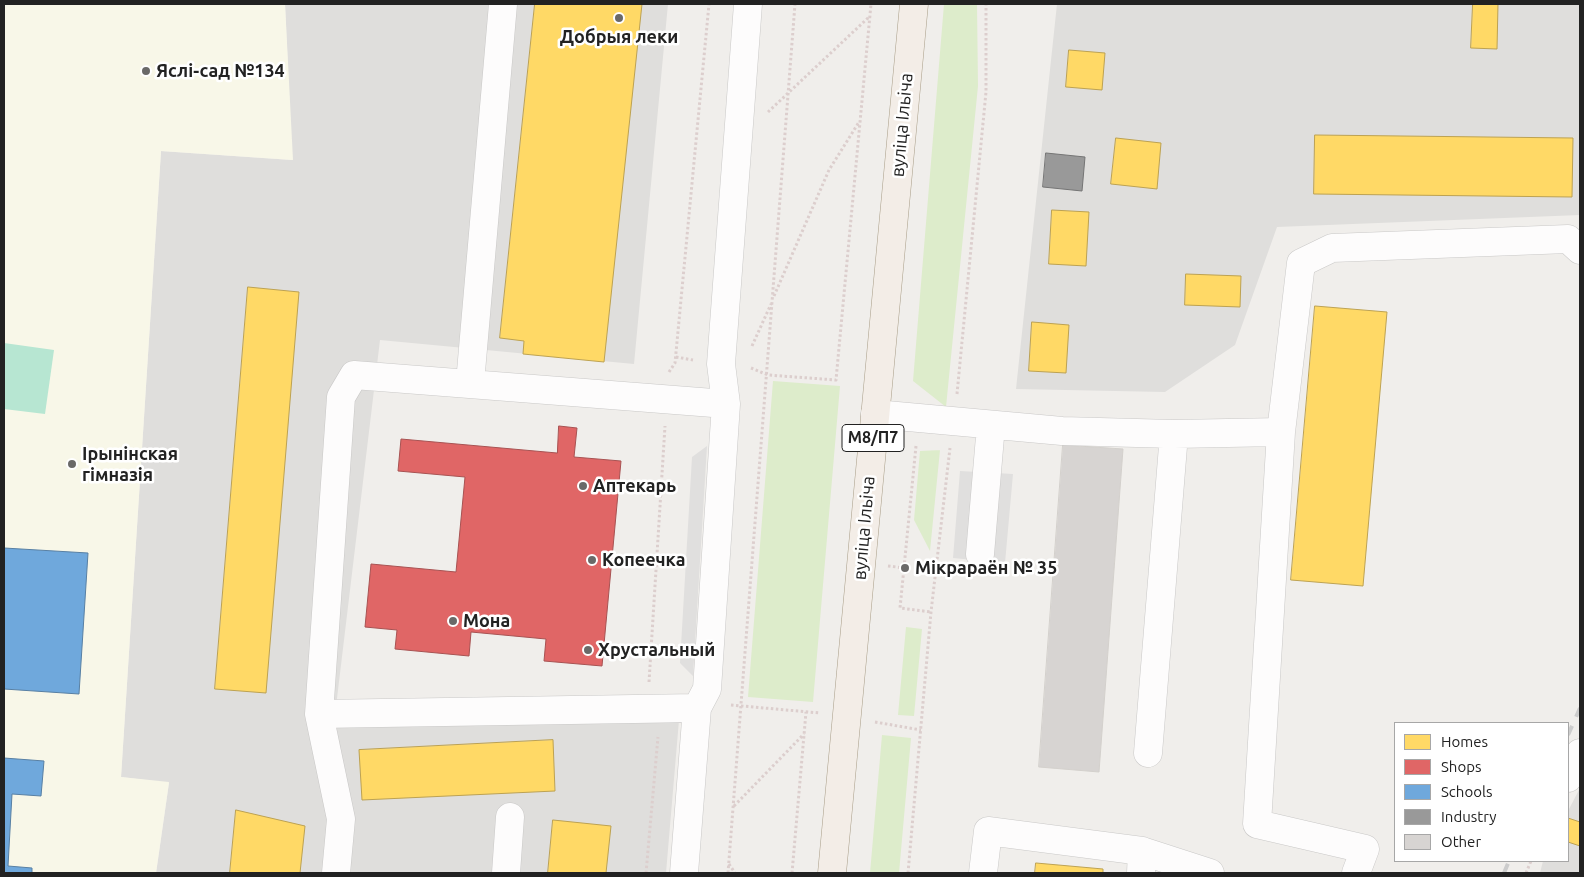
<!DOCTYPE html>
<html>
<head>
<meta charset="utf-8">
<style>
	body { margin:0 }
	#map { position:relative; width:1584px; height:877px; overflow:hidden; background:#f0eeeb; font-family:Ubuntu,sans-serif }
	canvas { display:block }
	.frame { position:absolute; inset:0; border:5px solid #222; pointer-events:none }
	.legend { position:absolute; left:1394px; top:722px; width:175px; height:140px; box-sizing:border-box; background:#fff; border:1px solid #a7a7a7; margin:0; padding:6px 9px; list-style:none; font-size:15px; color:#222 }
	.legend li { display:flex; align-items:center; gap:10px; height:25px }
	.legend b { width:25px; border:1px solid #a7a7a7 }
</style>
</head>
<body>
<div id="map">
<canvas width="1584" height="877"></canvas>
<div class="frame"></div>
<ul class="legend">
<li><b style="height:14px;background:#ffd966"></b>Homes</li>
<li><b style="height:14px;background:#e06666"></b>Shops</li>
<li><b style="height:14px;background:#6fa8dc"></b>Schools</li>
<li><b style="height:14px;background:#999"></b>Industry</li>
<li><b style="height:14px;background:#d7d4d2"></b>Other</li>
</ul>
</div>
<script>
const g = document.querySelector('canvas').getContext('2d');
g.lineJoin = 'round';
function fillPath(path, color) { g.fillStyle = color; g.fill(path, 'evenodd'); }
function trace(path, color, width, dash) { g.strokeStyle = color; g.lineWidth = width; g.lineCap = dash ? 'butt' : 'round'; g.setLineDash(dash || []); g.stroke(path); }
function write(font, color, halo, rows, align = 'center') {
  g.font = font + ' Ubuntu,sans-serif'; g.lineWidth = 5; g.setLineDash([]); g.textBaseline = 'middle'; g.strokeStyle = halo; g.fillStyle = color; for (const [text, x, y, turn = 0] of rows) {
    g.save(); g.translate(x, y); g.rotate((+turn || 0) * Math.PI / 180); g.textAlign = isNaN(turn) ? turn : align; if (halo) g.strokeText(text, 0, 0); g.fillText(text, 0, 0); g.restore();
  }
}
const residential = new Path2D(`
	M285,4H668L634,364L380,340L335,715L679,720L666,873H156L169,783L121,777L161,151L292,160Z
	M1057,4H1580V215L1277,227L1235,345L1165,392L1016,389Z
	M1580,788V873H1540L1543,861H1568V811Z`);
const education = new Path2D(`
	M4,4H285L293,160L161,151L121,777L169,782L156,873H4Z`);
const grass = new Path2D(`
	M944,4H977L978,86L946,407L913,381Z
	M773,381L840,386L813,702L748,697Z
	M941,450H940L930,551L914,520L920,451Z
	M906,627L922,629L914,716L898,715Z
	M882,735L911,738L899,873H870Z`);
const pitch = new Path2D(`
	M4,343L54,350L45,414L4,409Z`);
const parking = new Path2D(`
	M707,446L693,676L680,663L692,457Z
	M960,471L1013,474L1005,563L953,558Z`);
const homes = new Path2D(`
	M535,4H642L604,362L523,354L524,341L500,338Z
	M1473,4H1498L1497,49L1471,48Z
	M1069,50L1105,53L1102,90L1066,87Z
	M1315,135L1573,138L1572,197L1314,194Z
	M1116,138L1161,143L1157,189L1111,184Z
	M1052,210L1089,212L1086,266L1049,264Z
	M1186,274L1241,276L1240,307L1185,305Z
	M248,287L299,292L266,693L215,689Z
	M1315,306L1387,312L1363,586L1291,580Z
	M1032,322L1069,325L1066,373L1029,371Z
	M553,740L555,791L362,800L359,750Z
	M236,810L305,826L300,873H230Z
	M1568,818L1580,822V846L1568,842Z
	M553,820L611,826L606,873H548Z
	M1036,863L1103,869V873H1035Z`);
const shops = new Path2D(`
	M559,426L577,428L574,457L621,461L602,666L544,661L546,639L471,632L469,656L395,649L397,630L365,627L371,564L456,572L465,477L398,471L401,439L557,453Z`);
const schools = new Path2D(`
	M4,548L88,553L79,694L4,689Z
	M4,758L44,761L41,796L12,794L8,866L32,868V873H4Z`);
const industry = new Path2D(`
	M1046,153L1085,157L1082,191L1043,187Z`);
const building = new Path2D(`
	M1063,445L1123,449L1099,772L1039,767Z`);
const path = new Path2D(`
	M768,112L869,17
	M774,296L829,170L859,122
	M752,346L771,304
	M676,357L693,360
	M751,368L768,375L836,380L871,4
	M669,372L675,363L709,4
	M957,394L986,92V4
	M916,446L900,608L931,612
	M888,566L905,568
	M649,682L665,426
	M731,705L820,713
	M875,722L921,730
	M734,806L804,734
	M729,864L735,873
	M646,873L658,737
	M728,873L795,4
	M792,873L806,712
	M908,873L931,612L950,448
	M1526,873L1531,861`);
const minor = new Path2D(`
	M470,383L503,4
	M875,414L1062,431L1174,434L1281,432L1301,263L1332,248L1568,239L1580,250
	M1281,432L1257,824L1365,849L1356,873
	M980,554L991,425
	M319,714L697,708
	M1148,753L1174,434
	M1568,778L1580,753
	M1142,851L1210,873
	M336,873L341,819L319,714L341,397L354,375L726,404
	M506,873L510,817
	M684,873L697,708L707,689L726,404L721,364L748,4
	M983,873L988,831L1142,851L1141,873`);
const major = new Path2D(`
	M832,873L914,4`);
const rail = new Path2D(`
	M1568,735L1580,708
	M1504,873L1509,861`);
const markers = [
	[619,18,5,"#6a6968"],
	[146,71,5,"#6a6968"],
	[72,464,5,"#6a6968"],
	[583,486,5,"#6a6968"],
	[592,560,5,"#6a6968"],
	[905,568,5,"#6a6968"],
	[453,621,5,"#6a6968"],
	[588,650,5,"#6a6968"]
];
const shields = [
	[873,438,62]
];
const shieldNames = [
	["М8/П7",873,438]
];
const poiNames = [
	["Добрыя леки",619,37,"center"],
	["Яслі-сад №134",156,71],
	["Ірынінская",82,454],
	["гімназія",82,475],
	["Аптекарь",593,486],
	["Копеечка",602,560],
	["Мікрараён № 35",915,568],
	["Мона",463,621],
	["Хрустальный",598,650]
];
const streetNames = [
	["вуліца Ільіча",902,125,-85],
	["вуліца Ільіча",864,528,-85]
];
fillPath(residential, '#dfdedc');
fillPath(education, '#f8f7e8');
fillPath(grass, '#ddeccb');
fillPath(pitch, '#b7e6d2');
fillPath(parking, '#e0dfde');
fillPath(homes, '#ffd966');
trace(homes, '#bda252', 1);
fillPath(shops, '#e06666');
trace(shops, '#a75252', 1);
fillPath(schools, '#6fa8dc');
trace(schools, '#5880a4', 1);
fillPath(industry, '#999');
trace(industry, '#757575', 1);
fillPath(building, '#d7d4d2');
trace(building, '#d3d0cc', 1);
trace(minor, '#c9c8c7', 29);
trace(major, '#a79c86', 29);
trace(path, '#dccecd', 3, [2.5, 2.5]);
trace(minor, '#fdfcfc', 28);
trace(major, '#f3ede7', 28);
trace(rail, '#ccc', 4, [10, 10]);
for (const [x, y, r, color] of markers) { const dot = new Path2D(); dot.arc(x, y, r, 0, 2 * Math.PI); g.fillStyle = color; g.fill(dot); trace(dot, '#fff', 2); }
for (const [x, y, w] of shields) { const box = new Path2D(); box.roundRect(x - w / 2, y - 13.5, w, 27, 4); g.fillStyle = '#fff'; g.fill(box); trace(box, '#222', 1); }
write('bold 16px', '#222', null, shieldNames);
write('bold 18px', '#222', '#fff', poiNames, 'left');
write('18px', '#222', '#fff', streetNames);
</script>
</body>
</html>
